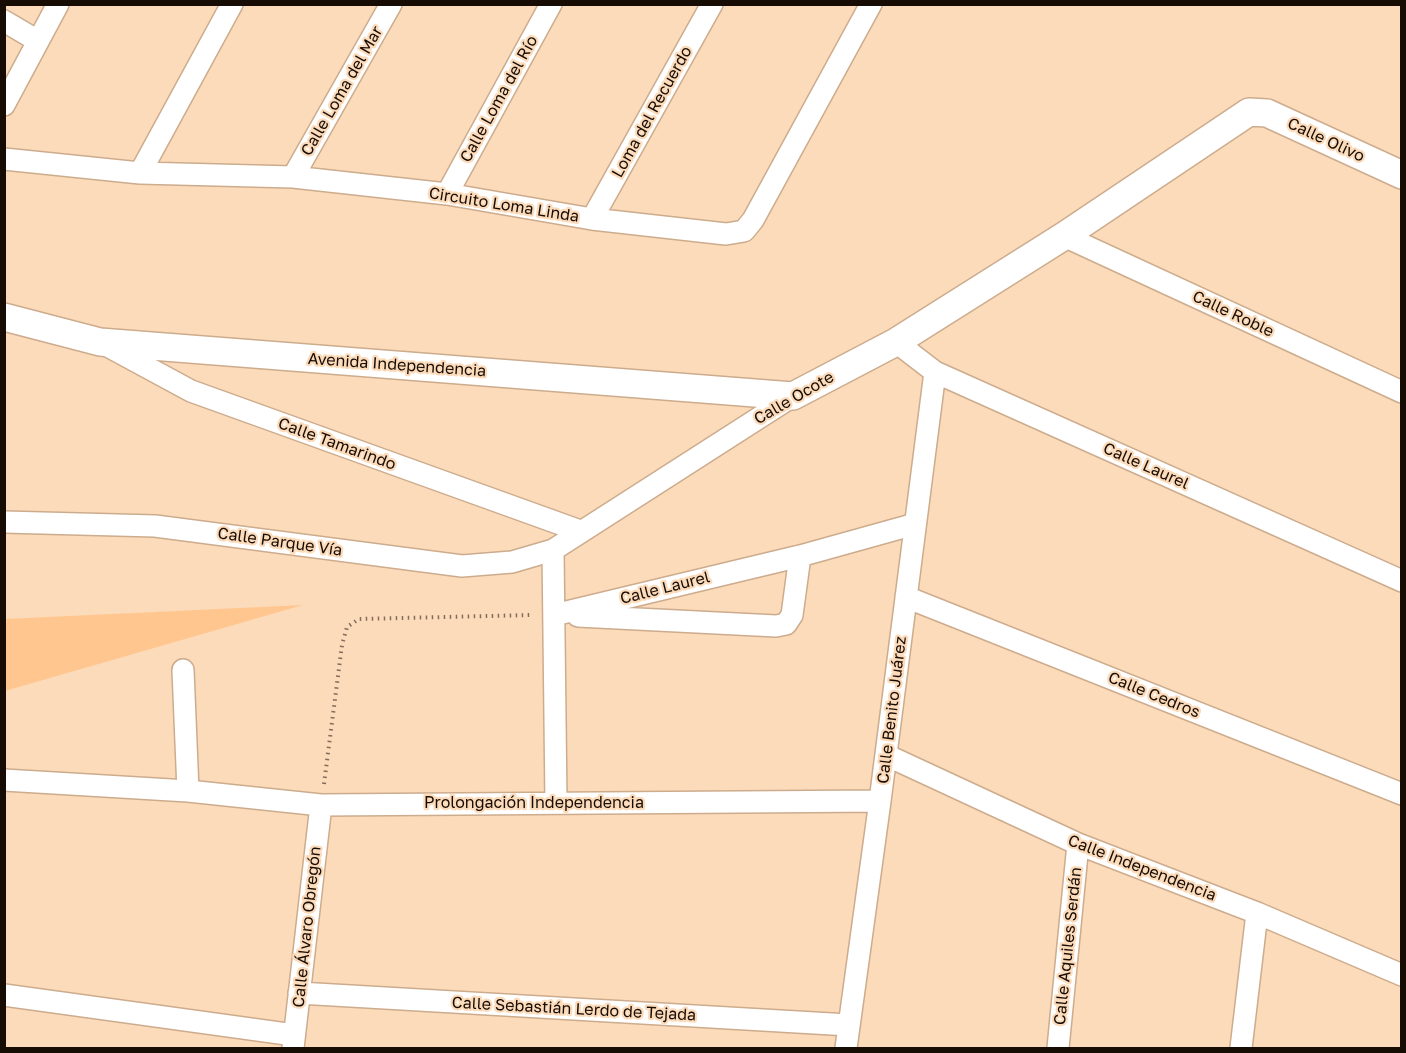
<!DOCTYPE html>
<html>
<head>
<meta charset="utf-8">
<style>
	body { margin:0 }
	#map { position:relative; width:1406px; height:1053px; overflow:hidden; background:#fcdbbb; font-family:"Golos Text",sans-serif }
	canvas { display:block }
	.frame { position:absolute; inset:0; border:6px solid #170c03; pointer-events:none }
</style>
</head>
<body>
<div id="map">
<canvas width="1406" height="1053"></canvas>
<div class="frame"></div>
</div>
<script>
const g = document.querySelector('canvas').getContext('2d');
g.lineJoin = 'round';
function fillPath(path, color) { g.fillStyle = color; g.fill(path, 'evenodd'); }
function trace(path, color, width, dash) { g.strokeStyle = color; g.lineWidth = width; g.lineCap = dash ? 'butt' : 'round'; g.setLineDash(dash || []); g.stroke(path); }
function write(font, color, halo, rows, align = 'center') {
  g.font = font + ' "Golos Text",sans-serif'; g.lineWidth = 4.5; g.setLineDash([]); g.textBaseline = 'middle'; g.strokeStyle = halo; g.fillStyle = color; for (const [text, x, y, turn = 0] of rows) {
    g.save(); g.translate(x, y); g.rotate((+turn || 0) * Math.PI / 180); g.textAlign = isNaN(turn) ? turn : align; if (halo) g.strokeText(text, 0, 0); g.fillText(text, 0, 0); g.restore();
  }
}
const green = new Path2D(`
	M303,605L5,691V619Z`);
const path = new Path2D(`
	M324,784L342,645L347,627L359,619L532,615`);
const minor = new Path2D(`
	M4,21L38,41
	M4,105L58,4
	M4,159L140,173L293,177L447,194L592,219L726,234L744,231L753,220L871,4
	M140,173L232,4
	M293,177L391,4
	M447,194L551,4
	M592,219L712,4
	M1064,236L1402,392
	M896,342L935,372L1402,581
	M104,344L191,391L580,531
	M4,522L155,526L462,566L512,562L553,550L793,396
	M553,550L556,803
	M906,597L1402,794
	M554,615L800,556L915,524
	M578,616L776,626L786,624L792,615L800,556
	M183,670L188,791
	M886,755L1078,844L1257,913L1402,975
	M4,780L188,791L321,805L880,801
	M299,993L849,1025
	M4,995L294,1035
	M293,1048L321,805
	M846,1048L880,801L935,372
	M1058,1048L1078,844
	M1241,1048L1257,913`);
const tertiary = new Path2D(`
	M4,317L100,342L793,396L896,342L1064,236L1249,112L1267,113L1402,175`);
const streetNames = [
	["Calle Loma del Mar",342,91,-60],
	["Calle Loma del Río",499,99,-61],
	["Loma del Recuerdo",652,112,-61],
	["Calle Olivo",1326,140,25],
	["Circuito Loma Linda",504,205,9],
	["Calle Roble",1233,314,25],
	["Avenida Independencia",397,365,4],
	["Calle Ocote",794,398,-30],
	["Calle Tamarindo",337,444,20],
	["Calle Laurel",1146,466,24],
	["Calle Parque Vía",280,542,8],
	["Calle Laurel",665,588,-14],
	["Calle Cedros",1154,695,22],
	["Calle Benito Juárez",892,710,-83],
	["Prolongación Independencia",534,803],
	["Calle Independencia",1142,868,21],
	["Calle Álvaro Obregón",307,927,-84],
	["Calle Aquiles Serdán",1068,946,-84],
	["Calle Sebastián Lerdo de Tejada",574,1009,3]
];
fillPath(green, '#ffc78f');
trace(minor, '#ccac8d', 24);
trace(tertiary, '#ccac8d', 30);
trace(path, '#836d5a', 4, [1.5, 4.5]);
trace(minor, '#fff', 21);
trace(tertiary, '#fff', 27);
write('16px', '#170c03', '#fcdbbb', streetNames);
</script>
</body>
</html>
